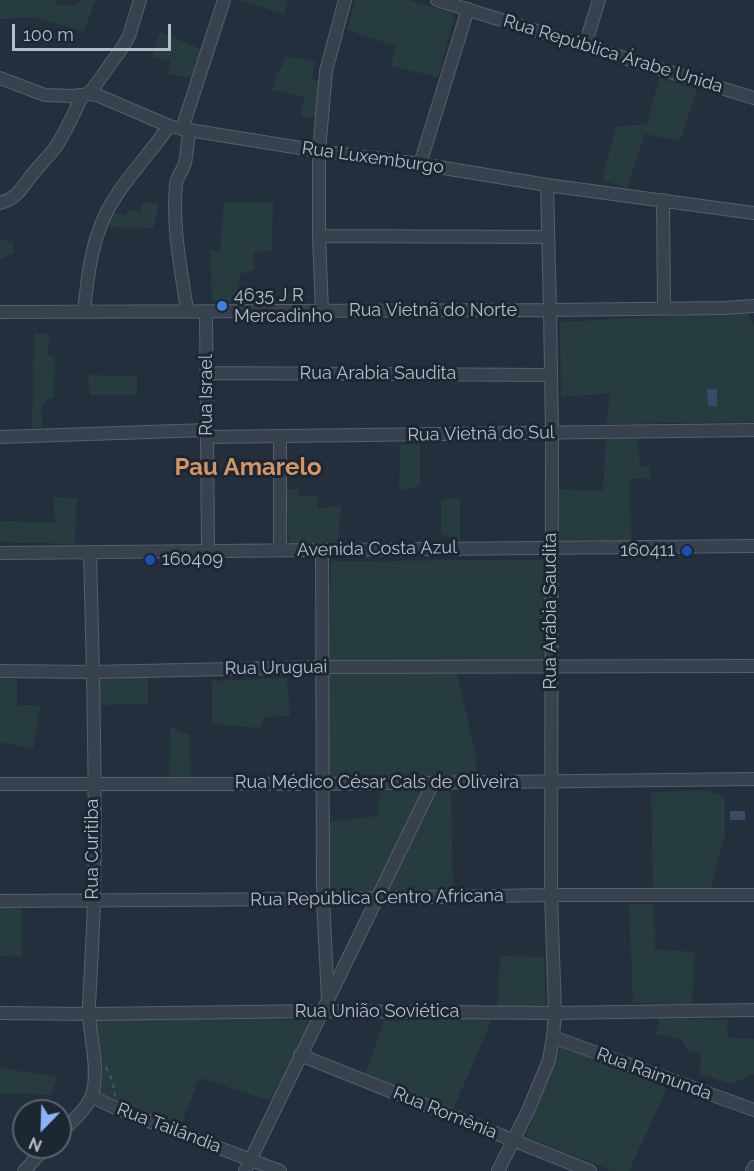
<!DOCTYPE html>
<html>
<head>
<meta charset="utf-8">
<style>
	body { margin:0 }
	#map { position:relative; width:754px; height:1171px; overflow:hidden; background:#242f3e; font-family:Raleway,sans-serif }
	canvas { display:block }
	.north { position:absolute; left:12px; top:1099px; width:60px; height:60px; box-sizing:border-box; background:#1d2633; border:2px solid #59626f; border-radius:50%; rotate:203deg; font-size:16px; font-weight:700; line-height:24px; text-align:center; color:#b4bcc9 }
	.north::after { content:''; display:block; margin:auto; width:21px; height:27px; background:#8ab4f8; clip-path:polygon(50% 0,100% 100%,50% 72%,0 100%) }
	.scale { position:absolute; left:12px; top:24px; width:159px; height:27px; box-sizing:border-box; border:3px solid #b4bcc9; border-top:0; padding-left:8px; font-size:18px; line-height:21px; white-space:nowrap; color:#b4bcc9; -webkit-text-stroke:4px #1d2633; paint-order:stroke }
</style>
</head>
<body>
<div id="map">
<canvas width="754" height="1171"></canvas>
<div class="north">N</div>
<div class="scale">100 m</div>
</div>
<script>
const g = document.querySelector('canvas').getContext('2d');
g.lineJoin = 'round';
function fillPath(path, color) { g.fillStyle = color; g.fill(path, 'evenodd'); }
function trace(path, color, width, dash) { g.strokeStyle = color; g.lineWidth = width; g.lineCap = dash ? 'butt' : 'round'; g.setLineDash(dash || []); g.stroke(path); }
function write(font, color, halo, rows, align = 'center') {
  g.font = font + ' Raleway,sans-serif'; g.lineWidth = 6; g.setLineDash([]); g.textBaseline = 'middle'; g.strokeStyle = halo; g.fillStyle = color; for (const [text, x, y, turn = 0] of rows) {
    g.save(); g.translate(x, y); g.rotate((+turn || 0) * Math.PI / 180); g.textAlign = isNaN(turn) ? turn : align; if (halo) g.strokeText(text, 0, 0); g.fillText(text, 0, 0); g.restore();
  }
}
const green = new Path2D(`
	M0,0H56L57,5H75L83,0H96L84,31L33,17L0,19Z
	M239,0H288L284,14Z
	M355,0H408L455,14L438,77L391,66L396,46L347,30Z
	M160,32L201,49L192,78L168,74L170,61L152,57Z
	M285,56L315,62L312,79L320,82L315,117H301L304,97L272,90L277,72L281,69Z
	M659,78L697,89L680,141L645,134L627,188L602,180L616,127L647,124Z
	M143,202L159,204L153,228L105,227L111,212L126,215L128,209L140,213Z
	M273,202L272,251L254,252V270L240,274L237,302L212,301L210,250L220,251L224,203Z
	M0,239L13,243L14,253L0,259Z
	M747,312L754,326V422L606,424L610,393L561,397L560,322Z
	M34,333L50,334L47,355L55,358L54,397L48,399L41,409L42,427L32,428Z
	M88,375L137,376V395H90Z
	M606,438H638L640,466H649L651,478L629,479L632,543H557L558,489L603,491Z
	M420,443V486L399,491L400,444Z
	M298,489L299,497L317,496L318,509L341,505L338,544L289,546L286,490Z
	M54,497L77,498L75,544L0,542V521L55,523Z
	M460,497V541L441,534V500Z
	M546,560L543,663H328L331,561Z
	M328,673H457L476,756L477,778L328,779Z
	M148,677V704L101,705L99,679Z
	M287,678L290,716L265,717L259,728L212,724V681Z
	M0,679H17V705L40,706L33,749L0,742Z
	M170,727L190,735L191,779H169Z
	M704,790L725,797V835L711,888L653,889L651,792Z
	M381,791H451L453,890L327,893V822L377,816Z
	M629,904H654L655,949L695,952L692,1004L633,1003Z
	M0,907L22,909V957L0,956Z
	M500,956L544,957L546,1005L497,1009Z
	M493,1017L453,1110L365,1074L384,1021Z
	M96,1018L310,1020L286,1076L271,1101L199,1078L181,1125L98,1094Z
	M659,1018L727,1020L728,1038L754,1039V1074L732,1084L699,1073L702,1054L687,1050L682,1040L656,1034Z
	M561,1046L667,1088L629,1171H613L526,1137Z
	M0,1068L57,1077L51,1095L0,1093Z`);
const water = new Path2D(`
	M707,389H717V406H708Z
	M730,811H745V820H730Z`);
const path = new Path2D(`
	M106,1067L113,1083L115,1096`);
const minor = new Path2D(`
	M437,0L754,98
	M585,45L599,0
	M0,78L45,95L73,96L89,94L97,95L169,126L189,130L319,151L420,164L547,185L754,213
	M89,94L122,48L129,36L140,0
	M182,129L224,0
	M420,164L468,9
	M663,200L664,308
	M0,203C15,200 22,188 31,176C38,167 47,158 55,148C66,132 74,112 83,95
	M319,236L548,237
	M187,310C181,269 172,227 176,184C177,175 183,171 185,163C187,153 188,141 189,130
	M206,311L208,551
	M322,311L319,236V151L326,71L345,0
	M0,312L550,310L724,308L754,306
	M84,312C87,283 90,252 101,225C113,191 148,157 169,126
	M207,373L550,375
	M0,437L207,430
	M207,437L754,430
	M280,550V437
	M322,550L323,899L328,1000
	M0,553L754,546
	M0,671L93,672L323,667L754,666
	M0,784H322L754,779
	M0,901L323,899L551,895H754
	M0,1013L89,1014L322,1011L555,1013L754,1010
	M553,1037L754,1110
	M300,1055L590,1171
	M92,1097L120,1110L280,1171
	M60,1133C73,1120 92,1106 94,1086C98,1059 88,1031 89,1004C91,969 93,934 94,899C96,783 93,667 90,552
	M24,1171L46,1147
	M245,1171L433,783
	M498,1171L528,1111L549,1060L553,1037L555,1013L551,895L552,433L550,310L547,185
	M752,1171L754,1167`);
const markers = [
	[222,306,6,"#3f7fe0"],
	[687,551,6,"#1a4fb4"],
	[150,560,6,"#1a4fb4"]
];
const streetNames = [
	["Rua República Árabe Unida",613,54,17],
	["Rua Luxemburgo",373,158,8],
	["Rua Vietnã do Norte",433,311],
	["Rua Arabia Saudita",378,374],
	["Rua Israel",207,395,-90],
	["Rua Vietnã do Sul",481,434,-1],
	["Avenida Costa Azul",377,549,-1],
	["Rua Arábia Saudita",551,611,-90],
	["Rua Uruguai",276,668,-1],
	["Rua Médico César Cals de Oliveira",377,783],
	["Rua Curitiba",93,849,-90],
	["Rua República Centro Africana",377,898,-1],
	["Rua União Soviética",377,1012],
	["Rua Raimunda",654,1074,20],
	["Rua Romênia",445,1113,22],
	["Rua Tailândia",169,1128,21]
];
const poiNames = [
	["4635 J R",234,296],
	["Mercadinho",234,317],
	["160411",675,551,"right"],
	["160409",162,560]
];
const districtNames = [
	["Pau Amarelo",248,468]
];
fillPath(green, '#263c3f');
fillPath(water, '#394c67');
trace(minor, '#565f6c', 14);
trace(path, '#44595c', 2, [4.5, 4.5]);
trace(minor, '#38414e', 12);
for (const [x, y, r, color] of markers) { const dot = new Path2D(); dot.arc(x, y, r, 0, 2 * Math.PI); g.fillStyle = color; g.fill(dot); trace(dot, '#1d2633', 2); }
write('18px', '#b4bcc9', '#1d2633', streetNames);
write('18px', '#b4bcc9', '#1d2633', poiNames, 'left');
write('bold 24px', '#d59563', '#1d2633', districtNames);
</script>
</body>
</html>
